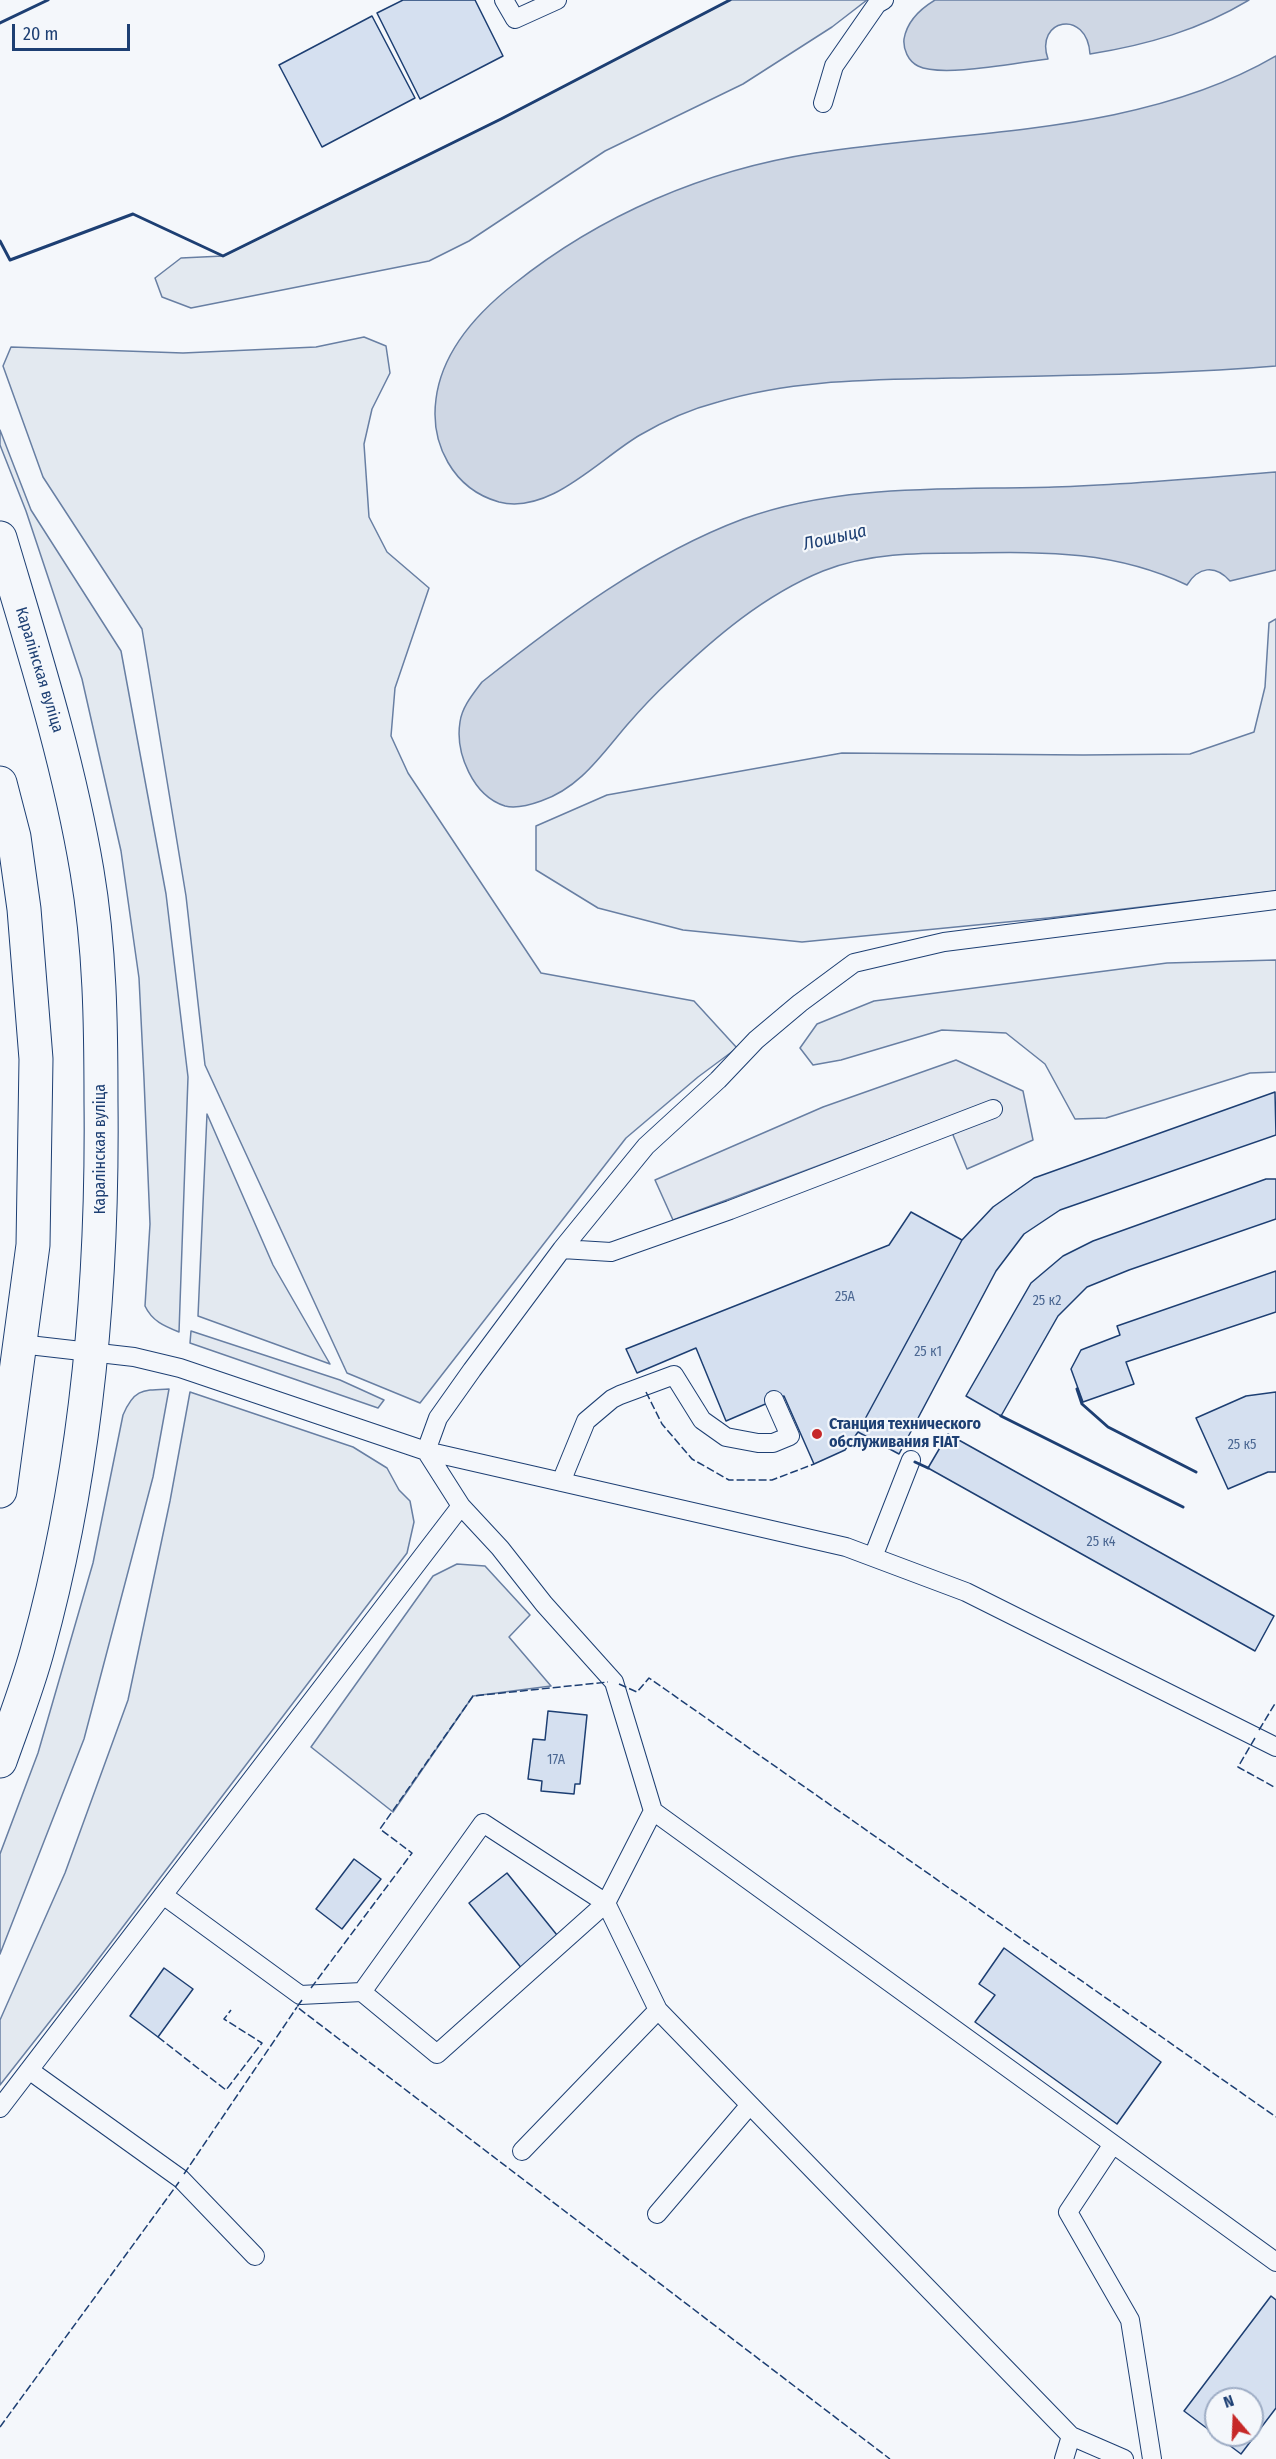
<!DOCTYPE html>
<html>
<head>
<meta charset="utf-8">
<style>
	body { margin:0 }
	#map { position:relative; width:1276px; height:2459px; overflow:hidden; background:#f4f7fb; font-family:"Fira Sans Condensed",sans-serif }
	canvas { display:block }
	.north { position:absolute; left:1204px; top:2387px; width:60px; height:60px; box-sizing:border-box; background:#f4f7fb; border:2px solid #9eadc5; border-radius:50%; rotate:341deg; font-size:16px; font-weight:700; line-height:24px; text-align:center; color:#1d3f73 }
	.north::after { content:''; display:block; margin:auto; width:21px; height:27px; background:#c62828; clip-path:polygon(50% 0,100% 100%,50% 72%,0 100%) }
	.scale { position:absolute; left:12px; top:24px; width:118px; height:27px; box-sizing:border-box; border:3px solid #1d3f73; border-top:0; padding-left:8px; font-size:18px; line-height:21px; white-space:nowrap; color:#1d3f73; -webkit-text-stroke:4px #f4f7fb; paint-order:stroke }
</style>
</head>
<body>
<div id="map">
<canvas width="1276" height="2459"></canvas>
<div class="north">N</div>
<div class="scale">20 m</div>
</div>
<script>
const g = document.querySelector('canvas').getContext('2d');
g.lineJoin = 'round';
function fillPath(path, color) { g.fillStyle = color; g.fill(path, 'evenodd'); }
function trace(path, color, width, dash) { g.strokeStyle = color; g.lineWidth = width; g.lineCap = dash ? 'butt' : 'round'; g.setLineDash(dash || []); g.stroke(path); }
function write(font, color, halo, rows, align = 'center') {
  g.font = font + ' "Fira Sans Condensed",sans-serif'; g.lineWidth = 4.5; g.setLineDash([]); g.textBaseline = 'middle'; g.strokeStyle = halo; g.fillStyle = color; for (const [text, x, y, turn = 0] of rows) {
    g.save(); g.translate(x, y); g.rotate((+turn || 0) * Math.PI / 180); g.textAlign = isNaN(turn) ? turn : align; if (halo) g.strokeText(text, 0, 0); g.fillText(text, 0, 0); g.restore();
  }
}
const green = new Path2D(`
	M730,0H867L832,27L743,84L605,151L469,241L429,261L191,308L162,297L155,278L181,258L223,256L501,119Z
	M364,337L386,346L390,373L372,409L364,444L369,517L387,552L429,588L395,688L391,736L408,773L541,973L694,1001L737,1048L698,1077L626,1138L420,1403L347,1373L205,1065L186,896L142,629L43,477L3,366L11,347L183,353L316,347Z
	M0,430L31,510L121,651L166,894L188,1077L179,1332C164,1326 152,1321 145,1306L150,1224L144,1079L139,978L121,851L82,679L26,511L0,445Z
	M1276,619V891L1048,918L802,942L683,930L598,908L536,870V826L607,795L842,753L1083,755L1190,754L1254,732L1265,687L1269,623Z
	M1276,960V1072L1250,1073L1106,1118L1075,1119L1045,1064L1006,1033L942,1030L841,1060L813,1065L800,1048L817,1024L874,1001L1167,963Z
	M207,1114L273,1265L330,1364L198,1316Z
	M191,1331L340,1380L384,1400L378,1408L190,1343Z
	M169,1389L153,1477L84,1739L0,1954V1854L38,1753L93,1563L123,1415C134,1389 142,1390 169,1389Z
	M190,1392L353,1447L387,1468L399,1490L410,1501L414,1522L407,1553L84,1978L0,2085V2020L65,1873L128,1700L170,1501Z
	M457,1564L485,1566L530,1615L509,1637L551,1686L473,1696L393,1812L311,1747L433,1576Z`);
const parking = new Path2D(`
	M956,1060L1023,1091L1033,1140L967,1169L946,1118L673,1220L655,1180L823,1107Z`);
const water = new Path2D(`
	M935,0H1249C1199,30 1147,45 1090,54C1087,8 1034,19 1048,59C1019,62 942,78 918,66C908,61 903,49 904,39C907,21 920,9 935,0Z
	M1276,56V366C1169,375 1061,375 953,378C874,380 795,379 718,402C691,409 664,421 640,435C599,459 550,515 499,502C453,489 430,444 436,399C442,351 477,313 514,284C600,215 705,170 815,153C967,129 1139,136 1276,56Z
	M1276,472V570L1230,581C1215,564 1198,567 1187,585C1113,550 1044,552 964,553C917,553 868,553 823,571C764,595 714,638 669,681C654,695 640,710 627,725C602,754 580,788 541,801C530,805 517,809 505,806C473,796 455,753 460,722C462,707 473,694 482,682C562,619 647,555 743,519C841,483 951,490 1054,487C1128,485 1202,478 1276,472Z`);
const building = new Path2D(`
	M403,0H475L503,56L420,99L377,13Z
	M372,16L415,98L322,147L279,65Z
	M1275,1092L1276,1135L1060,1210L1024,1234L996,1271L899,1454L858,1432L962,1240L993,1207L1034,1178Z
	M1266,1179H1276V1219L1129,1270L1087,1287L1058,1316L1001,1416L966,1396L1031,1283L1063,1256L1093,1241Z
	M911,1212L962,1240L858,1432L845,1450L814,1464L784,1396L726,1421L696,1348L637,1373L626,1349L889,1245Z
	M1276,1271V1312L1126,1362L1134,1384L1083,1402L1071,1369L1081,1350L1120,1335L1117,1326Z
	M1276,1392V1472H1268L1228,1489L1196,1418L1246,1396Z
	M948,1434L1274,1616L1255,1651L928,1468Z
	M548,1711L587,1715L580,1784H575L574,1794L541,1791L542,1781L528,1779L533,1739L545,1740Z
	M354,1859L381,1879L342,1929L316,1909Z
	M507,1873L561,1940L523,1970L469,1903Z
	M1004,1948L1161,2062L1117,2124L975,2022L995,1995L979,1984Z
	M164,1968L193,1989L158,2037L130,2016Z
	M1271,2296L1276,2300V2408L1241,2454L1184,2411ZM1216,2399H1252V2435H1216Z`);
const lane = new Path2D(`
	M504,0L515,19L557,0
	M823,103L834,66L877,4L884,0
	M1276,900L944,942L854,963L800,1003L756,1040L718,1080L646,1146L562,1249L472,1370L438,1418L426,1451L461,1506L500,1548L544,1604L614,1682L653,1811L1276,2262
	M562,1249L611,1252L730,1210L993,1109
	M20,1344L134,1357L180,1368L426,1451L846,1547L966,1592L1276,1747
	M561,1482L586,1421L612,1399L620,1395L674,1375L702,1420L726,1437L758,1443H773L790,1436L774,1400
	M873,1557L911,1460
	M653,1811L606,1903L658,2010L1071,2436L1124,2459
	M483,1823L606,1903L437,2054L362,1992Z
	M163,1895L300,1995L362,1992
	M29,2070L181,2179L255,2256
	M0,2108L461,1506
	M1113,2144L1068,2212L1130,2320L1152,2459
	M522,2151L658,2010
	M657,2214L749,2106
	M1064,2459L1071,2436`);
const secondary = new Path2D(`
	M0,538C33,649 68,758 87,871C100,948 101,1025 101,1102C103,1286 87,1470 38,1648C28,1686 13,1724 0,1761
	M0,783L14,837L24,909L36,1059L33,1245L0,1491`);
const fence = new Path2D(`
	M646,1392L662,1424L692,1459L729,1480H772L814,1464
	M619,1684L637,1692L649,1678L1276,2117
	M1259,1730L1276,1702
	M1255,1738L1238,1767L1276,1788
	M311,1988L412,1853L380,1829L473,1696L608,1682
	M302,2000L297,2007L890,2459
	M158,2037L226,2090L262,2043L224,2019L231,2010
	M184,2174L297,2007
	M0,2427L179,2182`);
const wall = new Path2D(`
	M0,23L48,0
	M0,241L10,260L133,214L223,256L501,119L730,0
	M1077,1389L1082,1404L1108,1427L1196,1472
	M1001,1416L1183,1507
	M915,1462L928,1468`);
const markers = [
	[817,1434,6,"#c62828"]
];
const numberNames = [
	["25А",845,1297],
	["25 к2",1047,1301],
	["25 к1",928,1352],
	["25 к5",1242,1445],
	["25 к4",1101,1542],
	["17А",556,1760]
];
const streetNames = [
	["Каралінская вуліца",39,670,73],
	["Каралінская вуліца",101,1149,-90]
];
const poiNames = [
	["Станция технического",829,1425],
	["обслуживания FIAT",829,1443]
];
const waterNames = [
	["Лошыца",835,538,-13]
];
fillPath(green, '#e3e9f0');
trace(green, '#687fa3', 1.5);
fillPath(parking, '#e3e8f0');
trace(parking, '#687fa3', 1.5);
fillPath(water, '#cfd7e4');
trace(water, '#687fa3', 1.5);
fillPath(building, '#d5e0f0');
trace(building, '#1d3f73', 1.5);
trace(lane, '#1d3f73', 20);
trace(secondary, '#1d3f73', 35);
trace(lane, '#f4f7fb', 18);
trace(secondary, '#f4f7fb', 33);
trace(fence, '#1d3f73', 1.5, [8, 3]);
trace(wall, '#1d3f73', 3);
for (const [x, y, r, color] of markers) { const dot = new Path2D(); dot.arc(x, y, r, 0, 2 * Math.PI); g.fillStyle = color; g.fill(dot); trace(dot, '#f4f7fb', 2); }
write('14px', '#4b6792', null, numberNames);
write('16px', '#1d3f73', '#f4f7fb', streetNames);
write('bold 16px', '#1d3f73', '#f4f7fb', poiNames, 'left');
write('italic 18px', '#1d3f73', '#f4f7fb', waterNames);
</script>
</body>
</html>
